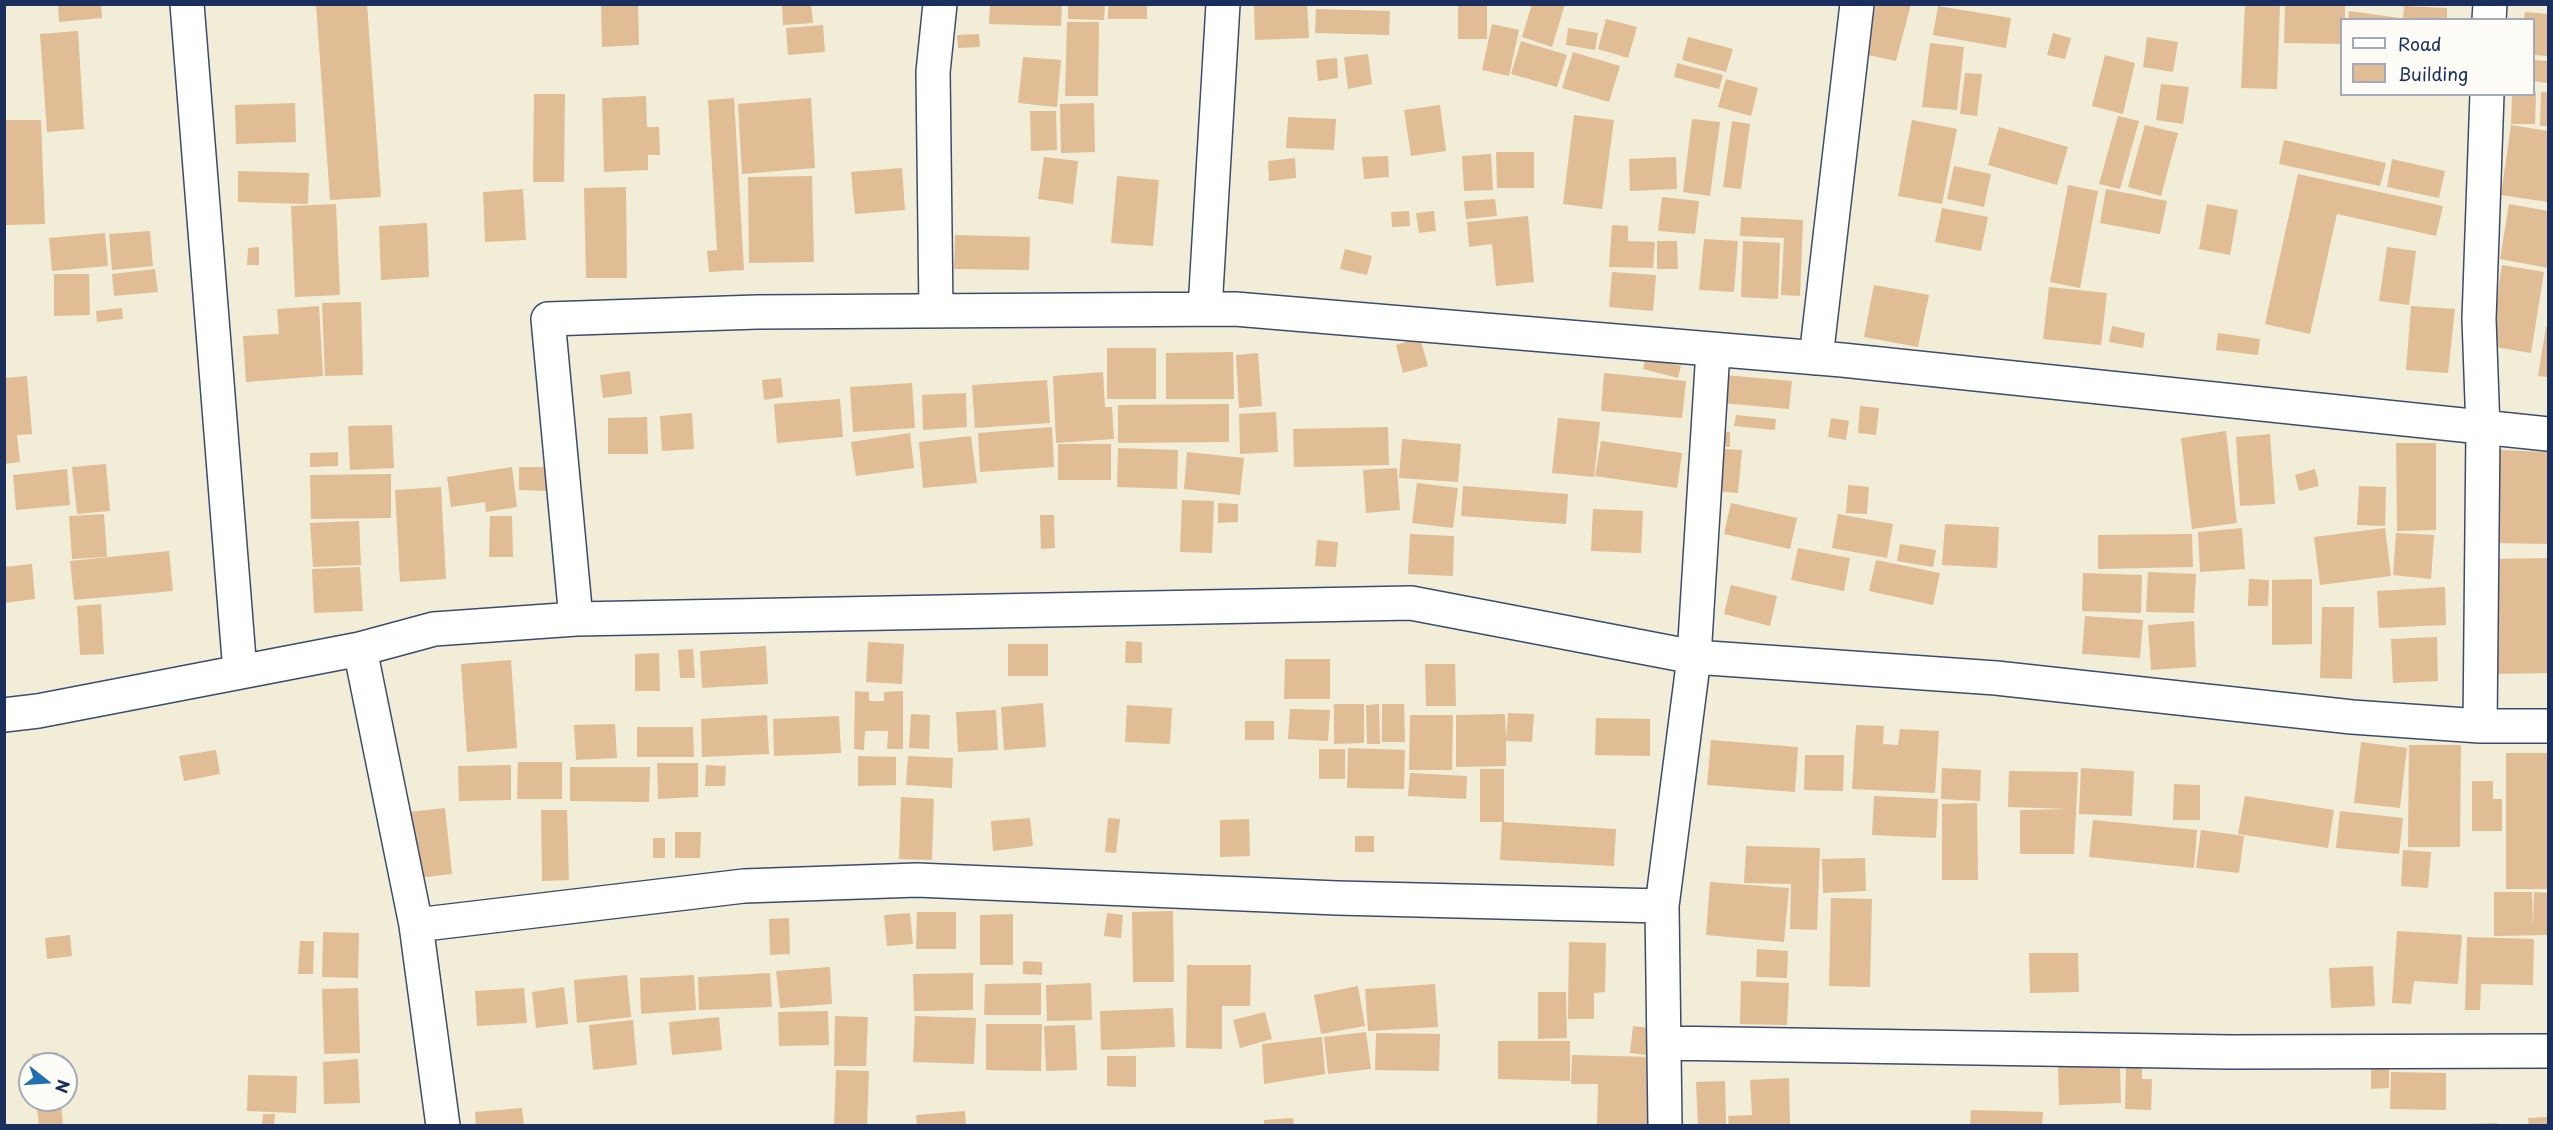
<!DOCTYPE html>
<html>
<head>
<meta charset="utf-8">
<style>
	body { margin:0 }
	#map { position:relative; width:2553px; height:1130px; overflow:hidden; background:#f2edd7; font-family:"Playpen Sans",sans-serif }
	canvas { display:block }
	.frame { position:absolute; inset:0; border:6px solid #1b2f5e; pointer-events:none }
	.legend { position:absolute; left:2340px; top:18px; width:195px; height:78px; box-sizing:border-box; background:#fdfcf7; border:2px solid #a3aaba; margin:0; padding:8px 10px; list-style:none; font-size:18px; color:#1b2f5e }
	.legend li { display:flex; align-items:center; gap:12px; height:30px }
	.legend b { width:30px; border:2px solid #a3aaba }
	.north { position:absolute; left:18px; top:1052px; width:60px; height:60px; box-sizing:border-box; background:#fdfcf7; border:2px solid #a3aaba; border-radius:50%; rotate:107deg; font-size:16px; font-weight:700; line-height:24px; text-align:center; color:#1b2f5e }
	.north::after { content:''; display:block; margin:auto; width:21px; height:27px; background:#1f6fb2; clip-path:polygon(50% 0,100% 100%,50% 72%,0 100%) }
</style>
</head>
<body>
<div id="map">
<canvas width="2553" height="1130"></canvas>
<div class="frame"></div>
<ul class="legend">
<li><b style="height:8px;background:#fff"></b>Road</li>
<li><b style="height:16px;background:#e0bd95"></b>Building</li>
</ul>
<div class="north">N</div>
</div>
<script>
const g = document.querySelector('canvas').getContext('2d');
g.lineJoin = 'round';
function fillPath(path, color) { g.fillStyle = color; g.fill(path, 'evenodd'); }
function trace(path, color, width, dash) { g.strokeStyle = color; g.lineWidth = width; g.lineCap = dash ? 'butt' : 'round'; g.setLineDash(dash || []); g.stroke(path); }
const building = new Path2D(`
	M58,4H101L102,18L59,22Z
	M316,4H367L381,197L330,200Z
	M601,4H638L639,45L602,47Z
	M811,4L813,23L783,25L782,6Z
	M990,4H1062L1061,26L989,24Z
	M1068,4H1105L1104,20L1068,19Z
	M1108,4H1147V19H1108Z
	M1254,4H1307L1309,38L1255,40Z
	M1458,4H1487V39H1458Z
	M1532,4H1565L1552,47L1522,37Z
	M1876,4H1911L1896,61L1863,54Z
	M2245,4H2280L2277,89L2241,88Z
	M2285,5H2345V20H2342V44L2284,43Z
	M1938,6L2011,18L2006,48L1933,35Z
	M2404,6L2447,8V20H2403Z
	M1316,9L1390,11L1389,35L1315,33Z
	M2349,11L2400,18V20H2348Z
	M2525,12L2548,14V56L2534,55V20H2524Z
	M1606,19L1637,27L1628,58L1598,49Z
	M1067,22H1099L1098,96H1065Z
	M1492,24L1519,30L1509,76L1482,70Z
	M823,25L825,52L788,55L786,28Z
	M1568,28L1598,33L1595,50L1566,45Z
	M78,31L84,129L47,132L40,34Z
	M2053,33L2071,38L2065,59L2047,55Z
	M979,34L980,47L958,48L957,35Z
	M1688,37L1733,49L1726,72L1682,60Z
	M2147,37L2178,42L2173,72L2143,67Z
	M1521,41L1567,55L1557,87L1511,74Z
	M1930,43L1964,47L1957,110L1922,107Z
	M1573,52L1620,66L1609,102L1562,88Z
	M1368,54L1372,84L1348,89L1344,57Z
	M2105,55L2135,63L2123,114L2092,106Z
	M1023,57L1061,60L1057,107L1018,103Z
	M1337,58L1338,78L1318,81L1316,60Z
	M2534,60L2548,61V83L2534,81Z
	M1677,63L1723,75L1719,89L1674,77Z
	M1965,73L1982,74L1977,116L1960,114Z
	M1726,79L1758,88L1751,116L1718,107Z
	M2161,84L2189,87L2183,124L2156,120Z
	M2534,92H2536L2535,124H2511L2512,94H2534Z
	M2541,92H2548V126H2540Z
	M534,94H565L564,182H533Z
	M646,96L647,127H659L660,155H648V170L604,172L602,98Z
	M734,98L744,270L709,272L707,251L717,250L708,100Z
	M811,98L815,168L742,174L738,104Z
	M295,103L296,142L236,144L235,105Z
	M1094,103L1095,152L1061,153L1060,104Z
	M1440,105L1446,151L1411,156L1404,110Z
	M1030,111H1056L1057,150L1031,151Z
	M1574,115L1614,120L1602,209L1563,204Z
	M2118,116L2139,121L2120,189L2099,184Z
	M1288,117L1336,119L1334,150L1286,148Z
	M1692,119L1720,122L1710,196L1683,192Z
	M4,120H41L45,224L4,225Z
	M1912,120L1957,129L1942,204L1898,196Z
	M1732,121L1750,124L1741,189L1723,187Z
	M2145,125L2178,133L2161,196L2128,187Z
	M2511,125L2548,131V202L2501,195Z
	M1999,127L2068,147L2057,185L1988,165Z
	M2284,140L2386,163L2380,186L2279,164Z
	M1496,152H1534V188H1497Z
	M1491,154L1493,190L1464,191L1462,156Z
	M1388,156L1389,177L1364,179L1362,157Z
	M1044,157L1078,161L1073,204L1038,199Z
	M1676,157L1677,189L1630,191L1629,159Z
	M1295,158L1296,178L1269,181L1268,161Z
	M2392,159L2445,171L2439,198L2387,187Z
	M1954,166L1991,174L1984,207L1947,199Z
	M902,168L905,210L855,214L851,172Z
	M238,171L309,173L308,204L238,202Z
	M2298,174L2443,206L2436,236L2337,214L2310,334L2265,324Z
	M812,176L814,262L749,263L748,177Z
	M1117,176L1159,180L1153,246L1111,243Z
	M2068,185L2098,191L2080,288L2050,282Z
	M626,187L627,278H586L584,188Z
	M523,189L526,240L485,242L483,192Z
	M2106,189L2167,201L2160,234L2100,223Z
	M1662,197L1699,201L1695,234L1658,231Z
	M1495,199L1497,216L1466,219L1464,201Z
	M336,204L340,295L295,297L291,206Z
	M2207,204L2238,210L2230,255L2199,249Z
	M2509,204L2548,211V268L2500,259Z
	M1942,208L1988,217L1981,251L1935,242Z
	M1409,211L1410,226L1392,227L1391,212Z
	M1434,211L1436,231L1419,233L1416,213Z
	M1528,216L1534,282L1496,286L1492,244L1469,247L1467,222Z
	M1741,217L1803,220L1800,296L1781,295L1784,238L1740,236Z
	M427,223L429,277L381,280L379,226Z
	M1612,225L1628,226V241L1655,242L1653,268L1609,267Z
	M150,231L153,266L112,270L109,234Z
	M105,233L108,266L52,271L49,238Z
	M955,235L1030,237L1029,270L954,269Z
	M1704,239L1738,241L1734,292L1699,290Z
	M1657,241H1677L1678,269H1657Z
	M1743,241L1780,243L1778,299L1741,297Z
	M259,247V265H247L248,248Z
	M2387,247L2416,251L2409,305L2379,301Z
	M1345,249L1372,256L1367,275L1340,269Z
	M2502,265L2544,272L2531,353L2489,346Z
	M155,269L158,292L114,296L112,274Z
	M1612,272L1656,275L1653,311L1609,307Z
	M54,274H89L90,315L54,316Z
	M1874,285L1929,295L1918,347L1864,337Z
	M2049,287L2107,293L2101,345L2043,339Z
	M361,302L363,375L325,376L322,303Z
	M319,306L323,376L246,382L243,336L279,334L277,309Z
	M2411,306L2455,309L2448,373L2406,370Z
	M122,308L123,319L97,322L96,311Z
	M2112,326L2145,333L2143,348L2109,342Z
	M2546,327H2548V377L2538,376Z
	M2218,333L2260,339L2258,355L2216,350Z
	M1420,338L1428,366L1403,373L1396,345Z
	M1107,348H1156V399H1107Z
	M1233,352L1234,399H1166V353Z
	M1258,353L1262,406L1239,408L1236,355Z
	M1646,357L1681,366L1678,378L1643,369Z
	M630,371L632,394L603,398L600,375Z
	M1103,372L1105,407H1112L1114,439L1056,443L1053,376Z
	M1604,373L1686,381L1682,418L1601,411Z
	M1724,375L1792,381L1789,409L1721,403Z
	M27,376L32,434L17,435L20,462L4,464V378Z
	M781,378L783,397L764,400L762,380Z
	M1047,380L1050,423L975,428L972,385Z
	M912,383L915,428L853,432L850,387Z
	M966,393L967,427L923,430L922,395Z
	M840,399L843,437L777,443L774,404Z
	M1229,404V442L1118,443V405Z
	M1860,406L1879,408L1876,435L1858,433Z
	M1276,412L1278,452L1240,454L1239,414Z
	M692,413L694,449L662,451L660,416Z
	M1736,415L1776,419L1775,430L1734,426Z
	M647,417L648,454H608V418Z
	M1558,418L1600,422L1594,477L1552,473Z
	M1831,418L1849,421L1846,440L1828,437Z
	M392,425L394,468L350,470L348,426Z
	M1052,427L1054,467L980,472L978,433Z
	M1388,427L1389,465L1294,467L1293,429Z
	M1718,431L1730,432V447L1718,446Z
	M2226,431L2237,523L2192,529L2181,438Z
	M910,433L914,468L856,476L851,442Z
	M2270,434L2275,504L2240,506L2236,437Z
	M971,436L977,483L923,488L919,442Z
	M1402,439L1461,444L1458,482L1399,478Z
	M1601,441L1682,453L1677,488L1595,476Z
	M2396,443H2436V530L2397,531Z
	M1058,444H1111V480H1058Z
	M1118,448L1178,450L1177,489L1117,487Z
	M1711,448L1742,450L1738,493L1707,490Z
	M2499,450L2548,452V544L2496,543Z
	M338,452V466L310,467V453Z
	M1187,452L1244,458L1240,495L1184,489Z
	M106,464L110,511L77,514L72,467Z
	M512,467L517,507L486,512L485,502L451,507L447,477Z
	M519,467H550L549,491L519,490Z
	M1397,468L1400,510L1366,513L1363,470Z
	M67,469L70,505L16,510L13,475Z
	M2315,469L2319,486L2299,491L2295,475Z
	M391,474V518L311,519L310,475Z
	M1417,483L1458,488L1453,528L1412,523Z
	M1848,485L1869,487L1867,514L1846,513Z
	M1463,486L1568,494L1566,524L1461,516Z
	M2359,486L2386,487L2385,526L2357,525Z
	M441,487L446,579L400,582L395,490Z
	M1182,500L1214,501L1212,553L1180,552Z
	M1218,503L1238,504V522L1218,523Z
	M1731,503L1797,518L1790,549L1724,534Z
	M1593,509L1643,511L1641,553L1591,551Z
	M104,514L107,557L72,559L69,516Z
	M1838,514L1893,524L1887,558L1832,548Z
	M1040,515H1054L1055,548L1041,549Z
	M490,516H512L513,557H489Z
	M359,521L361,565L313,567L310,523Z
	M1945,524L1999,527L1997,568L1942,565Z
	M2242,528L2245,569L2200,572L2198,532Z
	M2385,528L2391,576L2320,585L2314,537Z
	M2396,533L2434,535L2431,579L2393,575Z
	M1410,534L1454,536L1453,576L1408,574Z
	M2192,534L2193,567L2098,569V535Z
	M1317,540L1338,542L1336,567L1315,566Z
	M1900,544L1936,550L1933,567L1897,561Z
	M1798,548L1850,558L1844,591L1791,580Z
	M169,551L173,591L74,600L70,561Z
	M2548,558V673L2496,674L2494,559Z
	M1876,560L1940,573L1933,605L1869,591Z
	M32,564L35,599L4,603V567Z
	M360,567L363,611L314,613L312,569Z
	M2148,572L2196,574L2194,613L2146,612Z
	M2083,573L2142,575L2141,613L2082,611Z
	M2249,579L2269,580L2268,606H2248Z
	M2312,579V644L2272,645V580Z
	M1731,585L1777,596L1770,626L1724,614Z
	M2445,587L2446,625L2379,628L2377,591Z
	M101,604L104,654L80,655L77,606Z
	M2322,607H2354L2352,679L2320,678Z
	M2085,616L2143,620L2140,658L2082,654Z
	M2194,621L2196,667L2151,670L2148,625Z
	M2437,637L2438,681L2393,683L2391,639Z
	M1126,641L1142,642V663H1125Z
	M868,642L904,644L902,684L866,682Z
	M1008,644H1048V676H1008Z
	M766,646L768,684L702,688L700,651Z
	M693,649L695,678H680L678,650Z
	M659,653L660,691H635V654Z
	M1285,659H1330V699H1284Z
	M511,660L517,748L467,752L461,664Z
	M1425,664H1455L1456,706H1426Z
	M855,691L869,692V701H884V692L903,691V749H887L888,731H865L864,750L854,749Z
	M1043,703L1046,747L1004,750L1001,707Z
	M1334,704H1364V743L1334,744Z
	M1379,704L1380,744H1367L1366,705Z
	M1382,704H1404L1405,742H1382Z
	M1127,705L1172,708L1170,744L1125,742Z
	M1290,709L1330,710L1328,741L1288,739Z
	M996,710L998,750L958,752L956,712Z
	M1508,713L1534,714L1532,742L1506,741V766L1456,767V715L1505,714L1506,739Z
	M911,714L930,715L929,749L909,748Z
	M767,715L769,754L702,757L701,719Z
	M1410,715H1453L1452,770H1409Z
	M839,716L841,753L774,756L773,719Z
	M1596,718L1650,719V756L1595,755Z
	M1245,721H1274V740H1245Z
	M615,724L617,758L576,760L574,725Z
	M1856,725L1884,726L1883,744L1898,745L1900,729L1939,731L1935,793L1852,789Z
	M637,727H693L694,757H637Z
	M1711,740L1798,747L1795,792L1707,785Z
	M2361,742L2407,748L2400,808L2354,803Z
	M2409,745H2461L2460,847H2408Z
	M1348,748L1405,750L1404,789L1347,788Z
	M1319,749H1345V779H1319Z
	M216,750L220,774L184,781L179,756Z
	M2506,753H2548V889H2506Z
	M1805,755H1844L1843,791L1804,790Z
	M858,756L896,757V785L858,786Z
	M908,756L953,758L952,788L906,785Z
	M518,762H562V799H517Z
	M657,763H698V797L658,799Z
	M511,765V800L459,801L458,766Z
	M706,765L726,766L725,786H705Z
	M570,767H650L649,802L570,801Z
	M1942,768L1981,770L1980,801L1941,799Z
	M2081,768L2134,771L2132,816L2079,814Z
	M1480,769H1504V822L1616,829L1614,866L1500,860L1502,822H1480Z
	M2009,771L2078,772L2074,854H2020V810L2069,809L2008,807Z
	M1410,773L1467,776L1466,799L1408,796Z
	M2472,781H2493V799H2502V831H2472Z
	M2174,784L2200,785V820H2173Z
	M1874,796L1938,799L1936,838L1872,835Z
	M2245,796L2334,810L2328,848L2238,834Z
	M901,797L934,799L932,860L899,859Z
	M1977,803L1978,880H1942V804Z
	M445,808L452,874L417,878L409,812Z
	M541,810H567L569,880L542,881Z
	M2340,811L2403,818L2399,854L2336,848Z
	M1030,818L1033,846L993,851L991,821Z
	M1108,818L1120,819L1116,853L1105,852Z
	M1249,819L1250,856L1220,857V820Z
	M2093,820L2197,830L2194,868L2089,857Z
	M2201,830L2244,836L2239,873L2196,868Z
	M675,832H701L700,858H675Z
	M1355,836H1374V852H1355Z
	M653,838H665V858H653Z
	M1746,846L1820,848L1817,930L1790,929L1791,884L1744,883Z
	M2403,850L2431,852L2428,888L2401,886Z
	M1865,858L1866,891L1823,893L1822,859Z
	M1710,882L1789,888L1784,942L1706,935Z
	M2494,892H2532L2533,928L2534,892L2548,893V935L2494,936Z
	M1831,898L1872,899L1870,987L1829,986Z
	M1173,911L1174,982H1133L1132,912Z
	M917,912H956V949H916Z
	M910,913L913,944L887,946L884,915Z
	M1107,913L1123,915L1121,938L1104,936Z
	M1013,914V965H980V915Z
	M789,918L790,954L770,955L769,919Z
	M2397,931L2462,935L2458,984L2414,981L2411,1004L2392,1003Z
	M323,932L359,933L358,978L322,977Z
	M70,935L72,956L47,959L45,938Z
	M2467,937L2534,939L2533,985L2481,984L2480,1010H2465Z
	M300,941H314L313,974H298Z
	M1569,942L1606,943L1605,992L1594,993V1019H1568Z
	M1757,949L1788,951L1787,978L1756,977Z
	M2029,953H2078L2079,992L2030,993Z
	M1023,961L1042,962V975L1023,974Z
	M1187,965H1251L1250,1006H1222V1049L1186,1048Z
	M2373,966L2375,1006L2331,1008L2329,968Z
	M830,967L832,1004L780,1008L776,971Z
	M770,973L772,1007L699,1010L698,977Z
	M973,973V1010L914,1011L913,974Z
	M627,975L631,1017L577,1023L574,980Z
	M694,975L696,1010L641,1014L640,978Z
	M1741,981L1789,983L1787,1025L1740,1024Z
	M1041,983V1015H984L985,984Z
	M1091,983L1092,1020L1047,1021L1046,985Z
	M1435,984L1438,1027L1368,1031L1365,989Z
	M1358,986L1365,1026L1321,1034L1314,995Z
	M564,987L568,1024L536,1028L532,992Z
	M358,988L360,1053L324,1054L322,989Z
	M524,988L527,1023L477,1026L475,991Z
	M1538,992H1566L1567,1038L1538,1039Z
	M1173,1008L1175,1047L1101,1050L1100,1011Z
	M828,1011L829,1045L779,1046L778,1012Z
	M1265,1012L1272,1039L1240,1048L1233,1020Z
	M835,1016L868,1017L866,1066H834Z
	M915,1016L976,1018L974,1064L913,1062Z
	M719,1017L722,1050L672,1055L669,1022Z
	M633,1020L637,1065L593,1070L589,1025Z
	M986,1024H1042L1041,1071L986,1070Z
	M1075,1025L1077,1070L1046,1071L1044,1026Z
	M1633,1026L1658,1029L1654,1056L1630,1053Z
	M1366,1032L1371,1069L1328,1074L1324,1037Z
	M1376,1033L1440,1034L1439,1071L1375,1070Z
	M1322,1037L1325,1074L1264,1084L1262,1044Z
	M1498,1041H1570V1081L1498,1079Z
	M57,1052L58,1064H33L32,1054Z
	M1572,1055L1655,1057L1653,1126H1597L1598,1084H1571Z
	M1107,1056H1136V1087L1107,1086Z
	M2371,1058L2389,1059V1088L2371,1089Z
	M358,1059L360,1103L324,1104L323,1062Z
	M2120,1065L2121,1103L2059,1105L2058,1067Z
	M2126,1067L2142,1068V1079H2152L2151,1110L2125,1109Z
	M836,1070L869,1071L867,1126H834Z
	M2391,1072L2446,1073V1110L2390,1109Z
	M248,1075L297,1076L296,1113L247,1111Z
	M1789,1078L1790,1124L1729,1126L1728,1116L1752,1115L1750,1080Z
	M1725,1081L1726,1126H1698L1696,1082Z
	M36,1100H61L63,1126H39Z
	M522,1108L524,1126H476L475,1112Z
	M1971,1110L2043,1112L2042,1126H1970Z
	M965,1111L966,1126H917L916,1115Z
	M263,1114H275L274,1126H262Z
	M2548,1117V1126H2529L2528,1118Z
	M1293,1118L1294,1126H1264V1120Z
	M2497,1123V1126H2469V1124Z`);
const street = new Path2D(`
	M187,4L240,672
	M2489,20L2490,4
	M1205,309L1223,4
	M936,311L933,72L940,4
	M1816,358L1857,4
	M576,619L548,319L757,312L1235,309L1842,360L2548,434
	M360,649L416,925L443,1126
	M4,715L38,711L360,649L434,629L576,619L1411,603L1694,657L1996,678L2352,717L2480,726H2548
	M2480,726L2483,429L2479,319L2487,94
	M416,925L744,886L917,880L1337,898L1662,906
	M1664,1043L2230,1052L2548,1051
	M1665,1126L1662,906L1694,657L1713,350`);
fillPath(building, '#e0bd95');
trace(street, '#3b4c70', 36);
trace(street, '#fff', 33);
</script>
</body>
</html>
